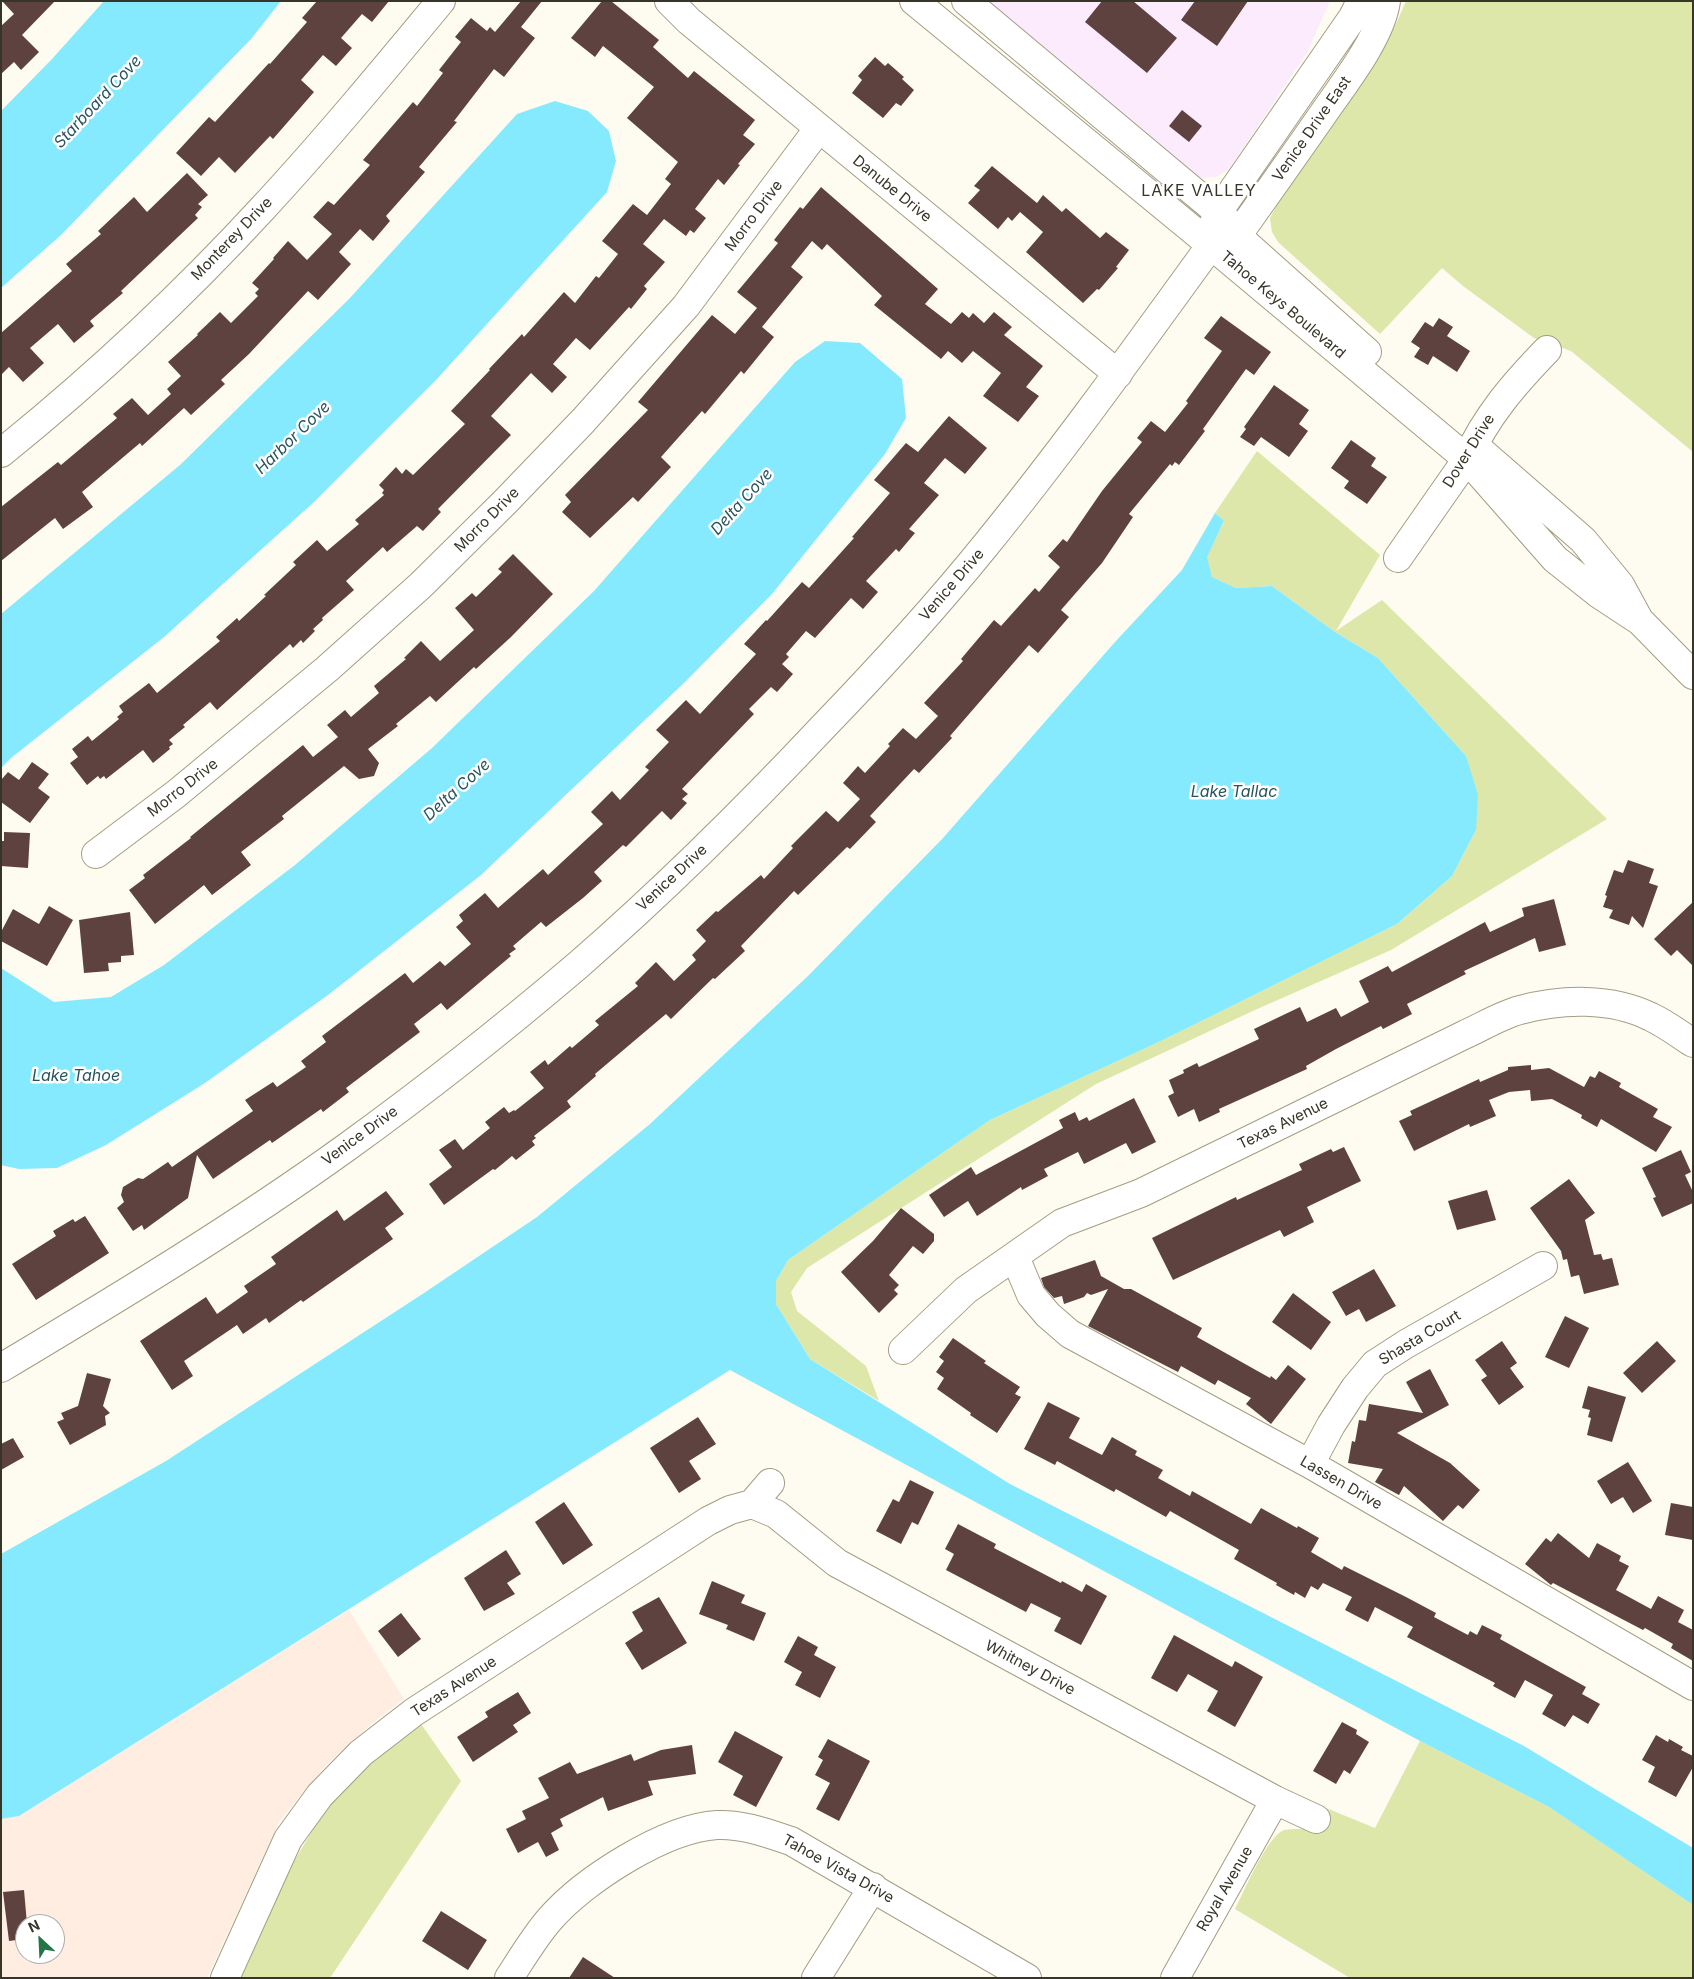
<!DOCTYPE html>
<html>
<head>
<meta charset="utf-8">
<style>
	body { margin:0 }
	#map { position:relative; width:1694px; height:1979px; overflow:hidden; background:#fefbf0; font-family:Inter,sans-serif }
	canvas { display:block }
	.frame { position:absolute; inset:0; border:2px solid #373428; pointer-events:none }
	.north { position:absolute; left:15px; top:1914px; width:50px; height:50px; box-sizing:border-box; background:#fff; border:1px solid #afaea9; border-radius:50%; rotate:335deg; font-size:14px; font-weight:700; line-height:20px; text-align:center; color:#373428 }
	.north::after { content:''; display:block; margin:auto; width:18px; height:22px; background:#217547; clip-path:polygon(50% 0,100% 100%,50% 72%,0 100%) }
</style>
</head>
<body>
<div id="map">
<canvas width="1694" height="1979"></canvas>
<div class="frame"></div>
<div class="north">N</div>
</div>
<script>
const g = document.querySelector('canvas').getContext('2d');
g.lineJoin = 'round';
function fillPath(path, color) { g.fillStyle = color; g.fill(path, 'evenodd'); }
function trace(path, color, width, dash) { g.strokeStyle = color; g.lineWidth = width; g.lineCap = dash ? 'butt' : 'round'; g.setLineDash(dash || []); g.stroke(path); }
function write(font, color, halo, rows, align = 'center') {
  g.font = font + ' Inter,sans-serif'; g.lineWidth = 5; g.setLineDash([]); g.textBaseline = 'middle'; g.strokeStyle = halo; g.fillStyle = color; for (const [text, x, y, turn = 0] of rows) {
    g.save(); g.translate(x, y); g.rotate((+turn || 0) * Math.PI / 180); g.textAlign = isNaN(turn) ? turn : align; if (halo) g.strokeText(text, 0, 0); g.fillText(text, 0, 0); g.restore();
  }
}
const commercial = new Path2D(`
	M985,1H1330L1307,53L1229,169L1216,177L1200,178L1185,170Z`);
const industrial = new Path2D(`
	M349,1610L404,1699L371,1724L324,1767L279,1822L207,1978H1V1819L19,1816ZM25,1924H55V1954H25Z`);
const green = new Path2D(`
	M1406,1H1693V452L1571,351L1534,338L1463,286L1442,268L1380,334L1278,242L1272,232L1270,218L1278,203L1334,123L1360,78L1396,24Z
	M1257,451L1380,555L1336,631L1382,600L1607,819L1391,950L1255,1010L1096,1084L807,1268L791,1292L797,1311L866,1366L879,1401L810,1359L776,1304V1281L788,1260L990,1120L1163,1040L1397,924L1452,876L1476,830L1466,756L1378,658L1335,632L1272,586L1236,588L1212,577L1206,557L1224,522L1215,513Z
	M421,1724L461,1781L330,1978H240L293,1863L324,1811L368,1765Z
	M1420,1741L1549,1807L1693,1905V1978H1350L1235,1909C1244,1892 1267,1836 1284,1830C1293,1828 1306,1830 1315,1828L1326,1808L1375,1828Z`);
const water = new Path2D(`
	M104,1H281L251,39L61,235L1,288V111L52,59Z
	M555,101L588,111L609,131L616,161L607,192L436,380L314,502L164,637L11,758L1,768V614L180,465L349,299L517,114Z
	M825,341L860,343L902,379L906,418L885,454L772,594L684,683L481,875L328,995L205,1083L106,1145L57,1168L19,1169L1,1165V968L54,1002L111,997L164,965L295,865L432,748L594,591L795,362Z
	M1215,513L1224,521L1207,557L1212,577L1236,588L1272,586L1335,632L1378,658L1466,756L1478,795L1476,830L1452,876L1397,924L1163,1040L990,1120L788,1260L776,1281V1304L810,1359L1010,1484L1524,1746L1693,1848V1905L1549,1807L1420,1741L730,1370L19,1816L1,1819V1554L166,1461L424,1293L537,1217L650,1124L809,975L943,838L1115,642L1182,570Z`);
const building = new Path2D(`
	M2,1H55L22,35L39,52L21,70L14,62L1,74V26L14,14Z
	M317,1H389L372,22L362,14L341,38L352,48L336,66L323,55L301,80L314,92L273,139L270,136L235,173L219,157L201,176L176,153L209,117L215,122L269,63L270,64L307,22L302,18Z
	M521,1H542L521,27L535,38L504,77L494,69L454,121L457,122L419,167L425,172L386,216L390,221L373,241L360,229L339,252L351,264L318,300L308,291L249,354L221,380L225,384L191,415L184,408L142,446L140,443L82,492L93,507L63,529L55,518L1,561V507L58,462L61,465L117,418L113,414L132,398L148,415L171,394L167,389L181,376L168,362L198,335L197,334L220,312L231,323L258,296L255,293L259,289L252,283L274,259L273,258L288,241L307,260L332,234L313,217L328,201L334,205L370,165L363,160L413,102L417,106L443,73L439,70L461,42L455,37L471,18L487,31L490,27L495,32Z
	M602,1H611L659,40L653,47L688,78L694,71L755,120L743,135L755,144L738,164L740,165L724,185L718,179L695,209L706,218L694,233L690,230L686,236L664,219L643,244L665,262L644,286L647,289L631,309L629,307L590,350L576,338L553,364L567,377L552,393L531,373L491,416L511,435L438,509L441,512L423,531L417,526L387,552L383,547L346,581L354,590L322,618L323,620L313,629L315,631L303,643L301,640L293,648L290,644L217,710L210,702L183,725L185,727L169,740L173,744L169,747L170,749L153,763L143,750L106,779L104,776L100,779L98,776L87,785L70,763L78,757L72,749L88,736L92,741L119,719L117,717L123,712L119,706L149,683L157,693L220,641L216,637L237,618L239,621L266,596L264,595L296,565L293,562L317,540L327,551L359,524L355,520L384,495L382,493L384,490L379,485L396,467L402,474L406,469L413,475L465,424L451,411L490,370L489,369L522,334L524,337L564,292L575,303L596,276L599,278L618,254L602,241L633,204L647,215L671,184L665,179L678,162L627,118L654,87L603,46L595,57L571,38Z
	M1102,1H1133L1177,38L1147,73L1085,22Z
	M1195,1H1248L1217,46L1181,20Z
	M875,57L885,66L888,63L904,77L902,79L914,90L901,106L896,103L883,118L852,93L862,80L858,76Z
	M1182,110L1202,126L1189,142L1169,126Z
	M992,166L1037,203L1043,195L1062,212L1066,208L1100,238L1106,232L1129,250L1116,267L1118,268L1099,290L1097,289L1083,303L1026,252L1043,232L1020,212L1012,221L1008,217L998,229L968,203L980,190L974,186Z
	M187,173L208,195L198,204L202,207L195,215L198,218L121,291L123,293L90,321L94,326L74,343L58,324L30,348L44,363L23,382L9,367L1,375V333L72,271L66,264L101,234L98,231L134,197L147,212Z
	M821,187L938,289L925,304L951,324L962,312L969,318L973,313L984,323L994,312L1012,327L1004,335L1043,366L1026,387L1039,396L1018,422L983,396L1001,373L973,351L962,363L948,351L941,359L874,305L882,296L827,244L822,250L812,241L791,267L803,277L762,327L774,337L744,374L741,371L705,414L702,411L661,457L671,467L638,502L633,497L590,538L562,512L571,502L565,495L648,410L638,402L712,315L735,334L757,308L737,292L778,243L774,240L800,207L803,209Z
	M1221,316L1271,352L1254,375L1246,369L1203,429L1205,431L1179,465L1175,462L1172,466L1170,464L1129,514L1133,517L1102,563L1061,610L1069,617L1038,653L1029,645L950,736L952,738L919,773L914,769L870,816L876,822L850,849L847,847L798,895L794,891L741,946L745,951L715,979L713,978L671,1019L666,1014L595,1074L596,1076L567,1101L571,1107L534,1136L536,1138L532,1141L535,1145L516,1160L512,1156L495,1170L493,1169L444,1205L429,1184L452,1167L439,1150L455,1139L463,1150L490,1128L485,1122L504,1107L509,1113L514,1110L515,1111L544,1088L530,1072L545,1060L548,1065L570,1046L572,1048L599,1025L595,1021L638,986L635,983L656,962L674,981L696,960L692,955L706,941L696,930L716,911L718,912L761,875L764,879L793,848L791,846L826,811L838,822L860,799L843,783L858,766L865,773L890,746L888,744L903,728L916,739L938,716L924,703L963,661L961,659L994,620L1001,626L1035,588L1039,592L1060,567L1048,556L1063,539L1067,542L1102,491L1142,442L1137,438L1151,421L1165,432L1188,403L1186,401L1222,351L1204,338Z
	M1439,318L1453,327L1447,336L1470,351L1457,372L1433,356L1428,365L1414,357L1420,348L1411,342L1425,322L1433,327Z
	M1274,385L1309,410L1299,424L1308,431L1289,457L1261,437L1254,446L1240,437L1246,429L1244,427Z
	M949,416L987,448L965,474L945,458L924,483L939,495L909,529L915,533L899,552L896,549L866,581L878,592L863,609L851,598L815,638L806,631L786,654L789,657L782,664L793,674L777,692L771,687L749,709L754,714L682,789L688,794L682,799L687,803L671,820L662,811L626,847L623,845L594,872L602,881L583,898L546,927L541,922L513,946L516,949L509,954L511,956L447,1010L441,1003L414,1024L420,1032L346,1088L349,1092L323,1112L321,1109L272,1143L270,1140L213,1179L197,1155L188,1198L144,1230L142,1225L133,1231L117,1208L124,1202L121,1195L123,1187L138,1178L143,1179L168,1162L172,1167L253,1111L245,1100L273,1082L277,1087L306,1067L301,1061L326,1042L322,1036L405,973L413,983L440,961L445,966L471,944L456,927L463,921L459,915L485,893L498,908L543,869L548,875L603,824L591,812L612,791L620,800L649,770L645,767L669,742L656,730L686,700L700,714L756,654L744,644L766,620L767,621L802,582L809,588L854,538L852,537L890,493L874,480L906,443L918,452Z
	M1351,440L1376,458L1371,466L1387,477L1367,504L1344,488L1349,481L1331,468Z
	M513,554L553,594L511,637L476,669L474,667L436,702L430,696L396,724L398,726L368,749L379,763L374,776L359,779L344,766L282,816L284,819L241,852L251,865L212,895L204,885L155,924L129,890L145,878L143,875L191,838L190,837L303,745L313,757L338,737L327,725L345,710L351,717L379,693L374,686L406,659L404,658L421,641L440,661L474,630L455,608L472,593L476,597L502,572L498,569Z
	M32,762L49,774L38,788L50,797L30,823L1,802V780L8,772L19,780Z
	M4,832L30,833L28,868L1,866V841H4Z
	M1628,860L1654,869L1649,883L1658,886L1643,928L1632,916L1629,925L1609,918L1613,910L1603,907L1607,896L1605,895L1614,870L1623,873Z
	M1554,899L1566,945L1539,952L1535,938L1464,971L1466,974L1407,1004L1412,1014L1383,1029L1381,1026L1336,1049L1306,1066L1307,1069L1219,1109L1220,1112L1199,1122L1194,1109L1178,1117L1168,1096L1174,1093L1169,1080L1184,1073L1183,1070L1197,1063L1199,1067L1259,1039L1254,1029L1300,1007L1307,1022L1336,1008L1341,1017L1369,1002L1359,981L1388,966L1392,972L1485,922L1490,932L1524,916L1522,908Z
	M1693,902V966L1677,950L1671,956L1654,939Z
	M49,906L73,920L47,966L1,941V932L13,909L39,924Z
	M130,912L134,955L121,956V962L108,963L109,971L84,973L79,920Z
	M1531,1065V1070L1549,1068L1584,1087L1590,1076L1595,1078L1599,1071L1621,1083L1619,1087L1658,1109L1653,1117L1672,1127L1656,1152L1601,1119L1597,1127L1581,1118L1582,1115L1552,1099L1531,1101L1530,1090L1509,1092L1489,1100L1496,1116L1470,1127L1469,1124L1414,1151L1399,1121L1412,1115L1410,1111L1479,1079L1480,1082L1508,1070V1067Z
	M1134,1098L1156,1142L1132,1154L1126,1143L1084,1164L1078,1152L1044,1169L1048,1176L1022,1190L1021,1187L977,1216L968,1201L944,1217L929,1195L971,1167L976,1175L1063,1128L1059,1120L1075,1112L1079,1121L1087,1117L1089,1121Z
	M1344,1147L1361,1181L1307,1207L1314,1222L1284,1237L1280,1230L1173,1280L1152,1238L1236,1197L1237,1200L1302,1170L1299,1164L1331,1149L1333,1152Z
	M1681,1150L1691,1172L1685,1175L1693,1192V1203L1662,1217L1653,1198L1656,1197L1642,1168Z
	M1569,1179L1595,1213L1585,1220L1594,1255L1601,1254L1603,1260L1612,1258L1619,1285L1584,1294L1579,1275L1571,1277L1567,1259L1563,1260L1561,1251L1530,1208Z
	M1487,1190L1496,1220L1457,1230L1448,1201Z
	M386,1191L404,1214L385,1228L393,1239L303,1302L301,1300L269,1323L266,1318L243,1334L237,1325L184,1361L193,1376L172,1390L140,1341L206,1297L217,1314L248,1292L244,1286L276,1264L271,1257L337,1210L344,1221Z
	M901,1208L934,1234V1241L923,1254L913,1246L889,1275L899,1285L894,1290L898,1294L879,1313L841,1272L873,1241Z
	M85,1216L109,1253L36,1300L12,1264L56,1236L53,1231L73,1219L75,1222Z
	M1095,1260L1101,1276L1124,1289H1131L1202,1328L1197,1337L1270,1378L1271,1376L1276,1380L1288,1365L1306,1379L1271,1424L1246,1404L1251,1398L1218,1380L1215,1385L1181,1366L1178,1372L1088,1326L1108,1289L1091,1295L1087,1293L1084,1297L1064,1304L1062,1296L1054,1298L1044,1287L1041,1278Z
	M1374,1269L1396,1306L1366,1322L1359,1309L1346,1316L1332,1292Z
	M1293,1293L1331,1322L1311,1350L1272,1322Z
	M1565,1316L1589,1328L1569,1368L1545,1357Z
	M953,1338L986,1361L984,1363L1020,1387L1015,1394L1021,1397L997,1433L970,1415L971,1413L937,1389L944,1378L936,1372L944,1361L939,1357Z
	M1502,1341L1517,1363L1510,1368L1524,1387L1499,1405L1481,1380L1487,1376L1475,1360Z
	M1657,1341L1676,1361L1642,1393L1623,1373Z
	M1430,1369L1449,1405L1397,1433L1450,1463L1480,1490L1463,1509L1458,1505L1443,1521L1404,1486L1399,1495L1375,1482L1383,1469L1348,1463L1352,1441L1355,1442L1359,1420L1366,1421L1369,1404L1423,1413L1406,1382Z
	M87,1373L111,1379L103,1406L110,1413L105,1416L106,1425L70,1445L57,1422L64,1419L61,1413L78,1406Z
	M1588,1386L1626,1397L1612,1442L1587,1435L1591,1418L1588,1417L1590,1410L1582,1408Z
	M1048,1402L1080,1418L1069,1438L1102,1455L1112,1437L1137,1451L1135,1455L1163,1470L1158,1478L1190,1496L1192,1491L1251,1524L1261,1508L1297,1528L1298,1526L1319,1538L1311,1552L1342,1570L1344,1566L1406,1597L1436,1613L1434,1617L1468,1635L1470,1631L1477,1635L1482,1625L1502,1635L1500,1639L1586,1687L1582,1694L1600,1704L1588,1724L1573,1715L1565,1727L1542,1714L1553,1695L1525,1680L1515,1698L1493,1686L1495,1683L1407,1637L1413,1627L1375,1607L1368,1622L1345,1610L1352,1597L1323,1583L1318,1590L1311,1586L1305,1598L1295,1592L1294,1595L1276,1585L1277,1583L1234,1559L1239,1550L1170,1511L1166,1517L1116,1489L1114,1492L1057,1461L1055,1465L1024,1449Z
	M698,1417L716,1444L689,1461L701,1479L679,1493L650,1448Z
	M13,1438L24,1457L1,1470V1444Z
	M1628,1462L1652,1501L1633,1513L1623,1497L1611,1504L1597,1481Z
	M910,1480L934,1492L918,1525L912,1522L901,1544L876,1531L893,1499L899,1502Z
	M564,1502L593,1545L563,1565L535,1522Z
	M1671,1503L1693,1507V1540L1665,1535Z
	M958,1524L996,1544L994,1548L1061,1583L1062,1581L1082,1592L1086,1584L1107,1596L1081,1645L1054,1631L1061,1618L1031,1603L1026,1612L946,1570L954,1554L945,1549Z
	M1558,1533L1589,1558L1597,1543L1621,1556L1619,1561L1629,1566L1616,1590L1651,1609L1658,1596L1684,1610L1678,1622L1693,1630V1661L1671,1648L1673,1644L1645,1628L1643,1630L1553,1583L1551,1585L1525,1564L1546,1538L1551,1542Z
	M506,1550L521,1574L507,1583L515,1594L484,1611L464,1578Z
	M712,1581L745,1595L741,1603L766,1613L754,1641L726,1629L728,1625L699,1614Z
	M659,1597L687,1643L642,1670L625,1643L643,1631L632,1612Z
	M401,1613L421,1639L398,1657L378,1631Z
	M1174,1635L1232,1667L1235,1661L1263,1677L1235,1727L1207,1711L1218,1691L1188,1674L1177,1692L1151,1678Z
	M798,1636L818,1647L814,1655L836,1667L820,1698L795,1685L802,1672L784,1662Z
	M518,1692L531,1713L513,1725L518,1732L473,1762L457,1737L488,1717L485,1712Z
	M1342,1722L1357,1730L1356,1734L1369,1742L1350,1774L1344,1770L1336,1784L1313,1771Z
	M735,1731L783,1757L756,1807L733,1795L743,1776L718,1762Z
	M1656,1735L1668,1742L1669,1739L1683,1747L1681,1750L1693,1756V1767L1676,1797L1648,1782L1655,1767L1642,1760Z
	M828,1739L870,1761L839,1821L816,1809L830,1783L815,1775L823,1760L818,1757Z
	M692,1745L696,1774L648,1781L653,1795L608,1811L603,1797L560,1819L563,1826L551,1833L559,1850L546,1857L538,1842L518,1853L506,1829L526,1819L522,1811L549,1798L538,1778L570,1762L577,1774L631,1754L634,1761L661,1750Z
	M24,1890L27,1924H25V1939L9,1941L3,1892Z
	M441,1911L487,1940L468,1970L422,1941Z
	M583,1957L615,1978H569Z`);
const minor = new Path2D(`
	M669,1L689,21L1118,374
	M914,1L1211,245L1467,459L1555,559L1599,594L1640,621L1693,675
	M966,1L1218,212L1228,222L1237,236L1367,352
	M1222,243L1237,236C1265,197 1293,157 1321,117C1342,86 1381,38 1386,1
	M1475,446L1583,540L1620,585L1638,618
	M1,453C94,378 182,296 263,208C325,141 383,71 441,1
	M1398,558L1467,459C1486,416 1515,383 1547,350
	M96,854L176,794L327,669L421,585L505,502L583,421L686,306L819,128
	M1015,1257L1031,1295L1048,1315L1070,1334L1310,1464L1693,1686
	M903,1350L966,1290L1062,1223L1141,1193L1464,1035C1482,1027 1501,1015 1520,1010C1561,999 1611,997 1651,1017C1666,1024 1679,1034 1693,1043
	M1,1368C118,1298 236,1227 347,1147C426,1090 503,1029 577,966C663,891 745,810 823,727C879,669 934,609 985,546C1064,449 1137,347 1211,245L1213,226L1218,212L1353,17L1361,1
	M1310,1464L1331,1425L1355,1388L1375,1364L1406,1344L1543,1266
	M752,1504L776,1514L837,1563L1275,1800L1316,1819
	M225,1978L288,1839L320,1795L361,1753L414,1712L708,1521L730,1510L752,1504L770,1483
	M509,1978C522,1958 535,1936 550,1919C584,1880 665,1828 717,1825C743,1824 767,1833 791,1841L1027,1978
	M816,1978L873,1887
	M1175,1978L1275,1800`);
const streetNames = [
	["Venice Drive East",1312,129,-55],
	["Danube Drive",892,189,39],
	["Morro Drive",754,216,-53],
	["Monterey Drive",232,239,-46],
	["Tahoe Keys Boulevard",1283,305,40],
	["Dover Drive",1469,451,-58],
	["Morro Drive",487,520,-45],
	["Venice Drive",952,585,-49],
	["Morro Drive",183,788,-38],
	["Venice Drive",672,878,-43],
	["Texas Avenue",1283,1124,-26],
	["Venice Drive",360,1136,-36],
	["Shasta Court",1420,1338,-31],
	["Lassen Drive",1341,1483,30],
	["Whitney Drive",1030,1668,28],
	["Texas Avenue",454,1687,-33],
	["Tahoe Vista Drive",838,1869,29],
	["Royal Avenue",1225,1889,-60]
];
const waterNames = [
	["Starboard Cove",98,102,-47],
	["Harbor Cove",293,438,-44],
	["Delta Cove",742,502,-48],
	["Delta Cove",457,790,-42],
	["Lake Tallac",1234,792],
	["Lake Tahoe",76,1076]
];
const neighbourhoodNames = [
	["LAKE VALLEY",1199,191]
];
fillPath(commercial, '#fcebfd');
fillPath(industrial, '#ffede2');
fillPath(green, '#dde7aa');
fillPath(water, '#85eafd');
fillPath(building, '#5e4240');
trace(minor, '#a49d82', 30);
trace(minor, '#fff', 28);
write('15px', '#373428', '#fff', streetNames);
write('italic 16px', '#28555d', '#fff', waterNames);
g.letterSpacing = '1px';
write('16px', '#373428', '#fff', neighbourhoodNames);
g.letterSpacing = '0px';
</script>
</body>
</html>
